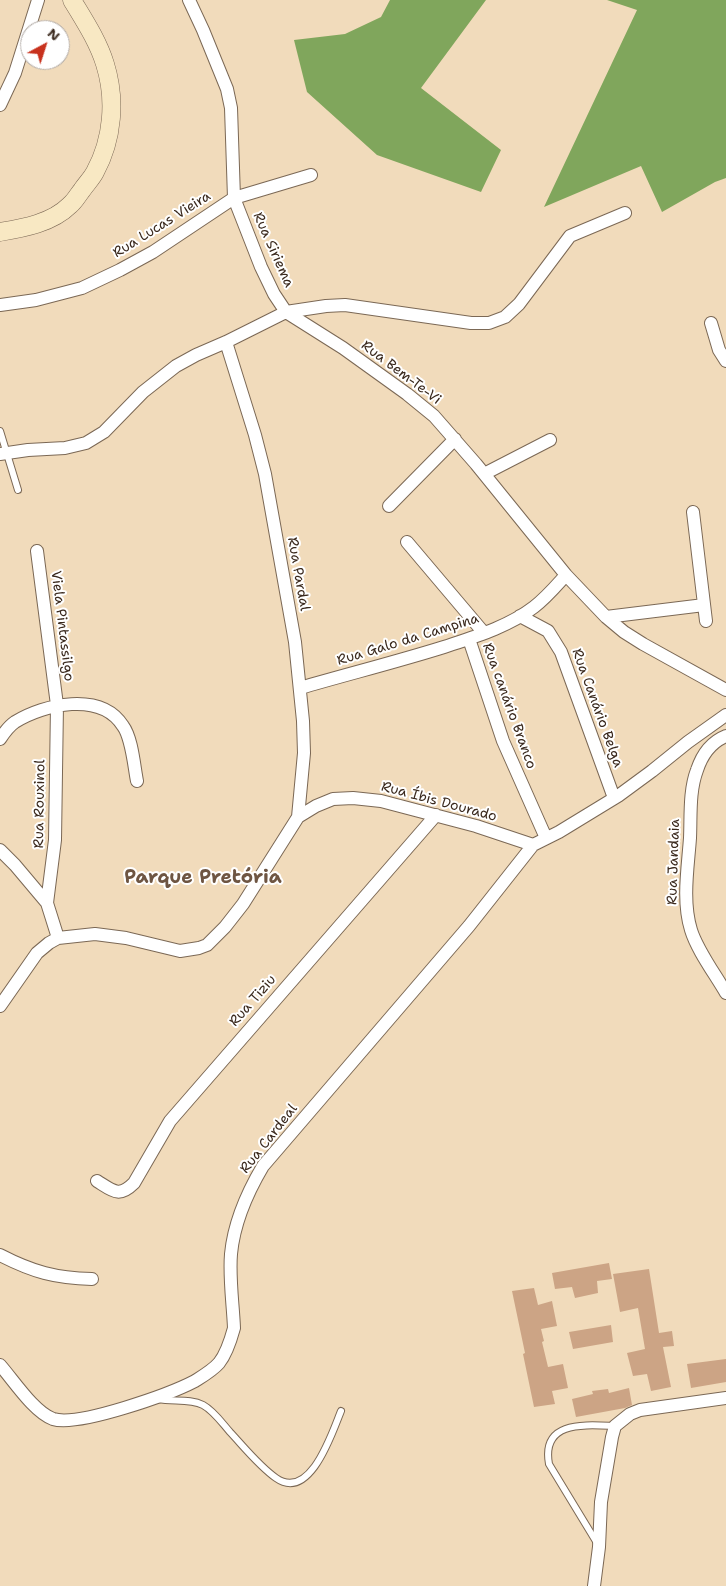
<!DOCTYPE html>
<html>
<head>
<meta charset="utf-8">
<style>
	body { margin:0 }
	#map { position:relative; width:726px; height:1586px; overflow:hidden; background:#f1dbbb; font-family:"Shantell Sans",sans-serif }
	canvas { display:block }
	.north { position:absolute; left:20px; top:20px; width:50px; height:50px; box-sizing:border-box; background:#fff; border:1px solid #b1aaa5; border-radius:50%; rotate:40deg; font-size:14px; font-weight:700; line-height:20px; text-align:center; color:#3b2a1e }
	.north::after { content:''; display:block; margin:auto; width:18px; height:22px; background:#c8321e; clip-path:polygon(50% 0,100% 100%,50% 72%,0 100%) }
</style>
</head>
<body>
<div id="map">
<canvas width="726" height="1586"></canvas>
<div class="north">N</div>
</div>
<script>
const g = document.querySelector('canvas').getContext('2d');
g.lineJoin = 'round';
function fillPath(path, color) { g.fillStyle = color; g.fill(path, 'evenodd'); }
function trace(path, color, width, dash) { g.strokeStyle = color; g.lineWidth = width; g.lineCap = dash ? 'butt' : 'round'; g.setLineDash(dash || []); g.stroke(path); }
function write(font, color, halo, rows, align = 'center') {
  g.font = font + ' "Shantell Sans",sans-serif'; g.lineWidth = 4; g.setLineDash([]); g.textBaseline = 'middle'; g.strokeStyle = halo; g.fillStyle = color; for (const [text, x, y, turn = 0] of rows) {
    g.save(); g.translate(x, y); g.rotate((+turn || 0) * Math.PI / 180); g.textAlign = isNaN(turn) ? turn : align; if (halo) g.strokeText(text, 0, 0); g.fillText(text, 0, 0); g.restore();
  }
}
const forest = new Path2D(`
	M390,0H486L421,88L501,150L481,192L377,155L307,92L294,40L345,34L381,17Z
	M607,0H726V178L715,182L662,212L641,166L544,207L637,10Z`);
const building = new Path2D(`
	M609,1263L612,1279L597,1281L598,1293L575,1298L572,1287L555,1289L552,1273Z
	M649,1269L659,1333L672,1331L674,1346L663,1347L671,1387L651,1391L647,1374L633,1376L627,1353L645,1349L638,1308L620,1312L613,1274Z
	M534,1288L538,1305L552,1301L557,1326L541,1329L544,1341L542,1342L548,1367L563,1364L568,1388L552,1391L555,1404L534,1407L523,1354L525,1353L512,1291Z
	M611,1325L613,1342L573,1349L569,1332Z
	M726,1359V1382L691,1388L687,1364Z
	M629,1388L632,1405L625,1408L576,1417L572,1399L593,1394L592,1391L608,1389L609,1393Z`);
const lane = new Path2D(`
	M0,431L18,490
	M158,1399C173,1402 190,1398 203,1405C214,1411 222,1423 230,1432C244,1447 259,1466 276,1478C310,1502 332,1433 341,1411
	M597,1543L549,1464C541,1420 586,1425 615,1426`);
const street = new Path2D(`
	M189,0L203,30L227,89L231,108L234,198L261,267L274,294L286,312L343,348L407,394L434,416L476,464L566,575L606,617L624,632L643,644L726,690
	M0,105L15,73L38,0
	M0,305L36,300L82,288L120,270L153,252L234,198L311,175
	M711,323L719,350L726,361
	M226,342L255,435L265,474L295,642L303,721L304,753L298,817
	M0,454L28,450L65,448L86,443L104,432L143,392L176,366L196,355L226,342L286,312L326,306L345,305L471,323H489L505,317L519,304L570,236L625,213
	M484,474L550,440
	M389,506L455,439
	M693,512L706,621
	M407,542L484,633
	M37,551L57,705L55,840L47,903
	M520,616L548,631L561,652L614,798
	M606,617L704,605
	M469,639L503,741L546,838
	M300,688C348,674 396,662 444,647C474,637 508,627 534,607C546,598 556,586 566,575
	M726,736C711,742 702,755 697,770C689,791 691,816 690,838C688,867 682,901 691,930C697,950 715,974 726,993
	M0,739C4,733 9,726 15,722C44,704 101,691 123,726C132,738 134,766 137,781
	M0,850L15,865L47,903L58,938
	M0,1006L37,953L49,943L58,938L95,934L126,938L180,951L199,948L207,945L225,927L243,904L298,817L316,806L333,799L353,798L381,801L476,826L533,845
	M97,1181C113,1191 119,1198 134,1183L170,1121L436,815
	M0,1255C33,1272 55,1278 92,1279
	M0,1365C14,1381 34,1412 53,1419C79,1427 170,1394 195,1381C203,1376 213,1370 219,1363C227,1353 231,1339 234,1328C233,1304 229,1278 231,1254C234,1222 247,1193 263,1166L469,926L533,845L559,832L618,796L652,771L688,742L726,715
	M594,1586L599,1547L601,1502L612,1437L615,1426L630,1414L640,1410L726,1398`);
const secondary = new Path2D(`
	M0,232C24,228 52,223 70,205C75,201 78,195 82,190C86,184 92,178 95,172C113,139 116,99 105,64C98,41 84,20 72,0`);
const streetNames = [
	["Rua Lucas Vieira",162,225,-32],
	["Rua Siriema",273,250,66],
	["Rua Bem-Te-Vi",401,373,37],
	["Rua Pardal",298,574,80],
	["Viela Pintassilgo",62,626,83],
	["Rua Galo da Campina",408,640,-17],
	["Rua canário Branco",509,706,70],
	["Rua Canário Belga",597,708,70],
	["Rua Íbis Dourado",439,802,15],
	["Rua Rouxinol",40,804,-89],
	["Rua Jandaia",674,862,-88],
	["Rua Tiziu",253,1001,-49],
	["Rua Cardeal",269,1139,-52]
];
const districtNames = [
	["Parque Pretória",203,878]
];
fillPath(forest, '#80a65c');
fillPath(building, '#cca485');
trace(lane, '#7b6855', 8);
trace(street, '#7b6855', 14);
trace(secondary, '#7b6855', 19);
trace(lane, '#fff', 6);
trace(street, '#fff', 12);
trace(secondary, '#f8e8c3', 18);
write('14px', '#3b2a1e', '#fff', streetNames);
write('bold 19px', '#6e5542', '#fff', districtNames);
</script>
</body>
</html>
